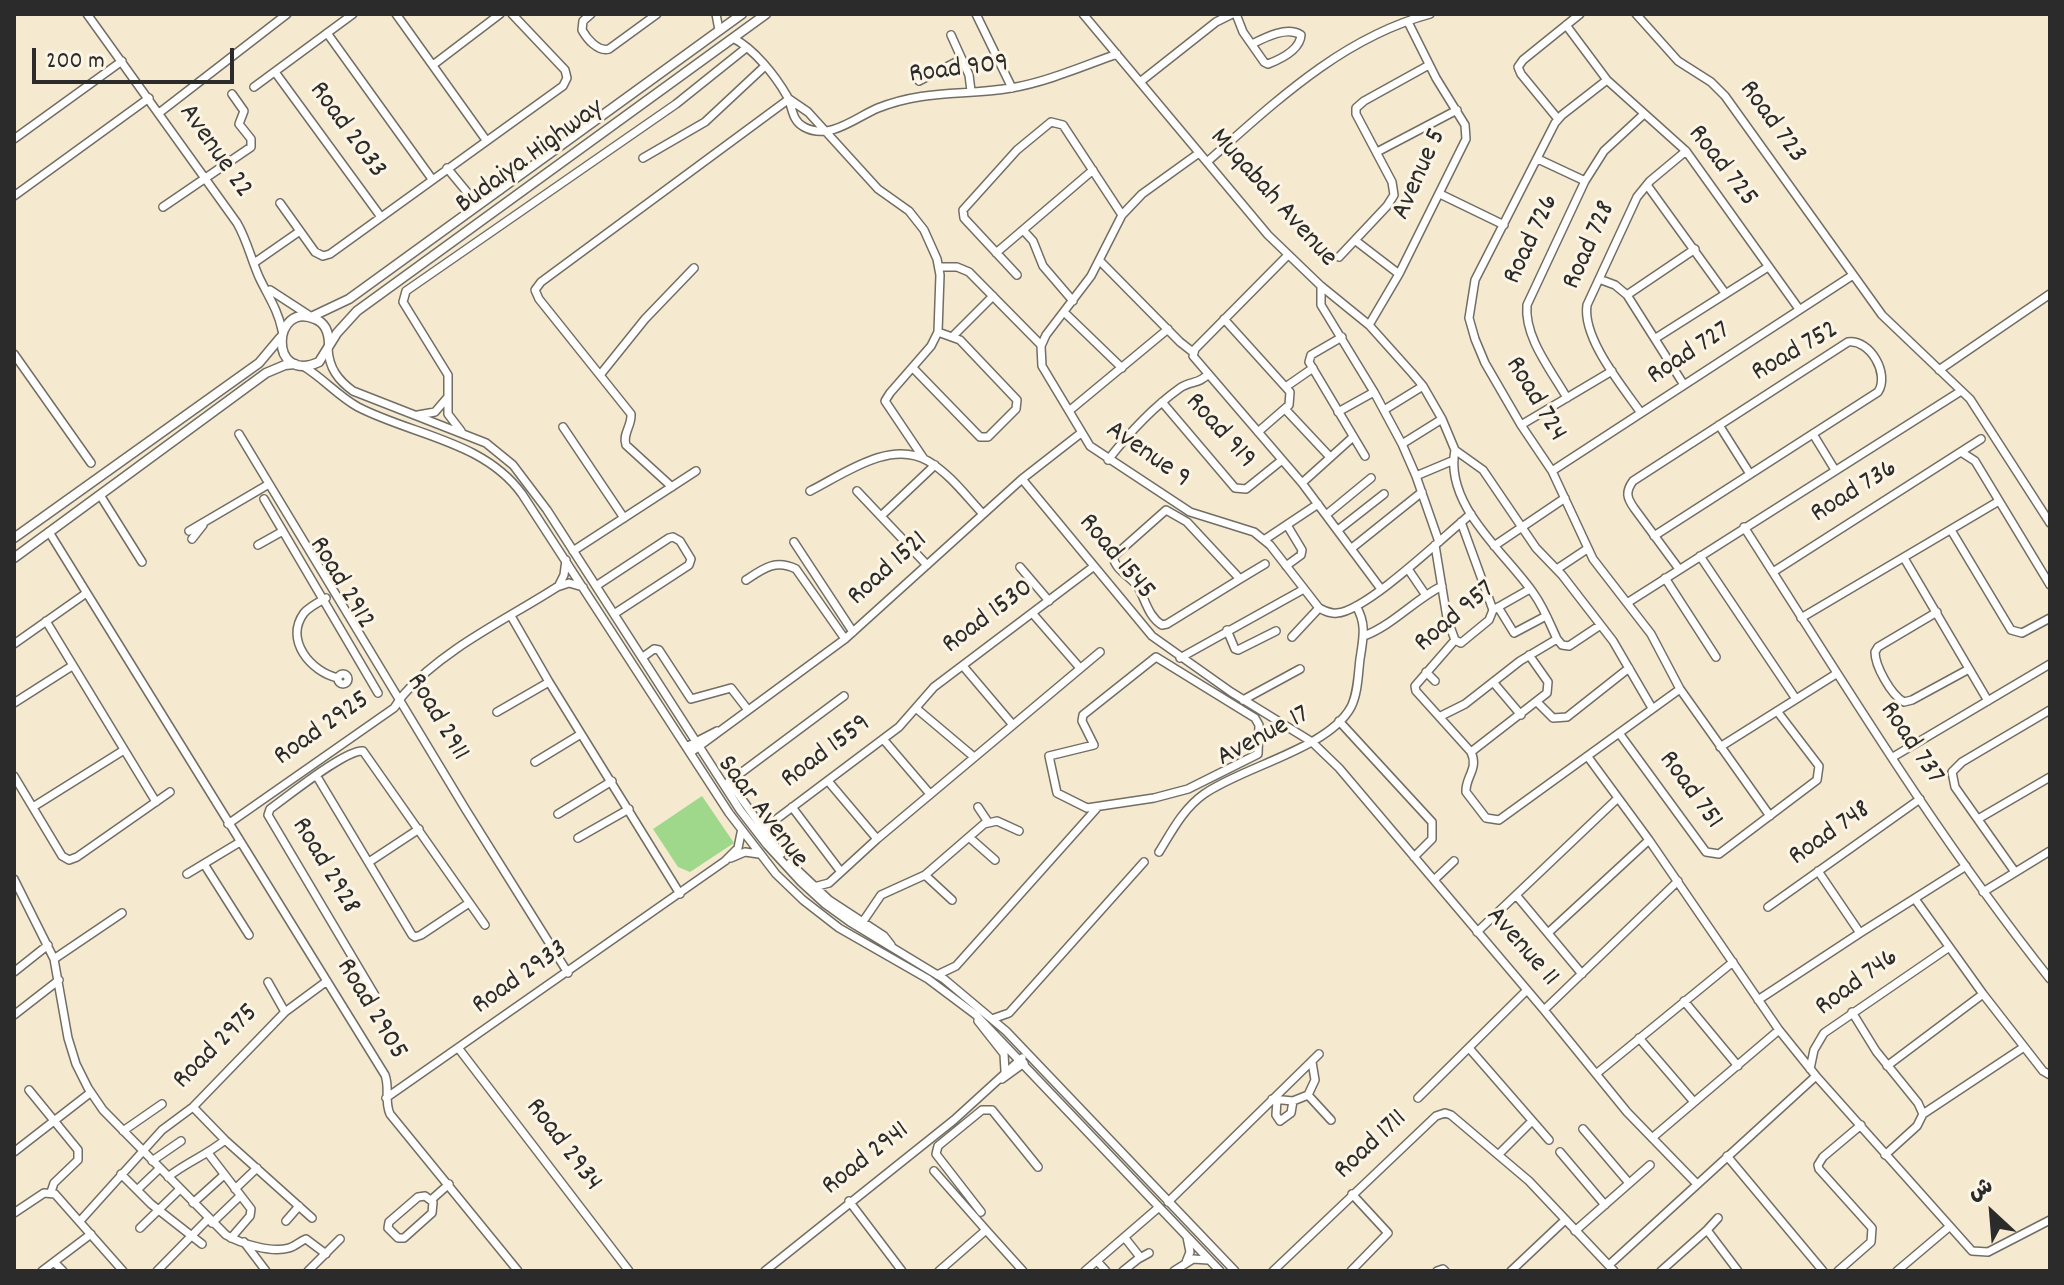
<!DOCTYPE html>
<html>
<head>
<meta charset="utf-8">
<style>
	body { margin:0 }
	#map { position:relative; width:2064px; height:1285px; overflow:hidden; background:#f5e9d0; font-family:Dekko,"Playpen Sans Arabic",sans-serif }
	canvas { display:block }
	.frame { position:absolute; inset:0; border:16px solid #2b2b2b; pointer-events:none }
	.north { position:absolute; left:1952px; top:1173px; width:80px; height:80px; -webkit-text-stroke:6px #fcf5e5; paint-order:stroke; rotate:334deg; font-size:22px; font-weight:700; line-height:32px; text-align:center; color:#2b2b2b }
	.north::after { content:''; display:block; margin:auto; width:28px; height:36px; background:#2b2b2b; clip-path:polygon(50% 0,100% 100%,50% 72%,0 100%) }
	.scale { position:absolute; left:32px; top:48px; width:202px; height:36px; box-sizing:border-box; border:4px solid #2b2b2b; border-top:0; padding-left:10px; font-size:24px; line-height:28px; white-space:nowrap; color:#2b2b2b; -webkit-text-stroke:6px #fcf5e5; paint-order:stroke }
</style>
</head>
<body>
<div id="map">
<canvas width="2064" height="1285"></canvas>
<div class="frame"></div>
<div class="north">ش</div>
<div class="scale">200 m</div>
</div>
<script>
const g = document.querySelector('canvas').getContext('2d');
g.lineJoin = 'round';
function fillPath(path, color) { g.fillStyle = color; g.fill(path, 'evenodd'); }
function trace(path, color, width, dash) { g.strokeStyle = color; g.lineWidth = width; g.lineCap = dash ? 'butt' : 'round'; g.setLineDash(dash || []); g.stroke(path); }
function write(font, color, halo, rows, align = 'center') {
  g.font = font + ' Dekko,sans-serif'; g.lineWidth = 6; g.setLineDash([]); g.textBaseline = 'middle'; g.strokeStyle = halo; g.fillStyle = color; for (const [text, x, y, turn = 0] of rows) {
    g.save(); g.translate(x, y); g.rotate((+turn || 0) * Math.PI / 180); g.textAlign = isNaN(turn) ? turn : align; if (halo) g.strokeText(text, 0, 0); g.fillText(text, 0, 0); g.restore();
  }
}
const green = new Path2D(`
	M702,796L734,843L690,872L678,867L653,829Z`);
const minor = new Path2D(`
	M87,14L237,223C247,240 251,259 259,277C268,296 278,310 282,330
	M396,14L486,140
	M591,14L583,21L582,30C587,39 598,52 609,49L657,14
	M716,14L719,30
	M976,14L1012,88
	M1083,14L1268,235L1321,286L1369,325L1412,373L1423,386L1442,419L1455,450C1444,506 1506,553 1534,594C1544,608 1550,624 1557,639L1562,645L1569,646L1599,626
	M1236,14L1243,32L1264,62L1268,64C1281,59 1300,50 1301,35C1287,26 1266,37 1252,44
	M1636,14L1678,61L1711,82L1725,96L1882,315L1970,399L2050,523
	M1566,25L1607,80L1686,151L1799,309
	M327,33L432,179
	M951,35L969,75L971,91
	M733,38C754,49 775,75 787,96C793,107 791,120 804,127C830,141 856,117 878,108C926,89 964,96 1011,88C1047,82 1083,66 1117,54
	M433,65L500,14
	M275,72L381,217
	M1607,80L1562,115L1555,123L1475,280L1469,318L1475,339L1485,363L1521,425L1552,471L1593,559L1651,634L1680,689L1770,816
	M919,81L962,59
	M1140,82L1216,22L1232,14
	M254,87L353,14
	M159,113L287,14
	M1558,119L1521,74L1518,67L1523,60L1580,14
	M14,139L122,61
	M1377,152L1457,110
	M1199,153L1142,194L1122,215L1091,276L1046,335L1041,346L1042,366L1090,446L1190,512L1254,532L1270,545L1319,608C1325,611 1330,614 1337,613C1367,611 1445,535 1471,514
	M643,158L705,122L765,66
	M1538,159L1585,181
	M1207,162C1274,103 1341,38 1430,14
	M447,168L471,197
	M1647,185L1725,293
	M1440,194L1504,225
	M14,196L149,98
	M280,203L315,252L323,256L330,254L563,86L567,78L565,70L512,14
	M163,207L251,147V139L239,124L244,111L232,94
	M470,211V199L484,188L492,186L500,190
	M1023,230L1033,241L1043,266L1073,301
	M1356,241L1399,274
	M996,253L1093,170
	M1287,256L1195,349L1193,356L1302,483L1381,589
	M1339,257L1387,206L1394,195L1392,182L1356,114V108L1364,101L1429,65
	M1100,261L1180,342L1194,353
	M254,263L300,231
	M939,267H957L969,272L1041,345
	M1017,275L964,218L963,210L1017,150L1051,122L1063,125L1122,215
	M1599,279L1615,285L1627,295L1684,385
	M1321,286V305L1374,392L1402,444L1416,476L1439,542
	M270,290L310,316
	M1627,295L1695,249
	M1064,312L1122,368
	M1224,319L1290,392L1289,405L1258,432
	M1369,325L1399,274L1466,139L1465,125L1436,78L1408,22
	M954,335L993,296
	M1342,337L1311,355L1309,362L1365,456
	M1656,338L1768,267
	M328,349C329,368 338,380 353,391L486,443L513,465L547,510L740,810L767,845L801,882L825,904L850,922L944,979L1006,1031L1235,1271
	M14,354L91,463
	M303,366C323,378 338,396 358,407C412,435 484,441 522,494L729,813L776,874L803,900L839,928L928,979L976,1015L1220,1271
	M913,368L980,437H988L1016,409L1017,400L960,340L938,332
	M1939,370L2050,294
	M600,375L645,319L694,268
	M1287,386L1313,368
	M1567,398C1551,370 1524,337 1527,305L1585,181L1604,151L1644,114
	M1162,402L1235,488L1246,489L1282,460
	M1285,409L1330,457
	M1384,410L1423,386
	M1069,411L1168,329
	M1338,412L1374,392
	M1641,413C1622,386 1582,338 1587,305L1637,197L1650,181L1686,151
	M418,415L435,412L447,398
	M1521,425L1612,371
	M1719,425L1750,474
	M563,427L624,518
	M461,431L448,414V375L403,302L406,291L676,104L746,48
	M239,434L466,810L568,973
	M1813,434L1835,470
	M1402,444L1442,419
	M1455,450L1483,470L1536,548L1562,575L1613,641L1652,708
	M1961,452L1975,461L2050,585
	M1108,460C1129,433 1152,408 1180,388C1190,381 1200,384 1208,374
	M1552,471L1853,275
	M1416,476L1454,460
	M1022,479L1152,636L1231,692L1312,742L1339,768L1544,1010L1627,1112L1696,1183
	M1302,483L1353,437
	M672,487L626,445C622,434 632,426 631,414L539,299L535,290L541,282L789,99L808,112L878,189L909,211L924,230L937,259L940,275L938,332L931,346L890,393L885,401L924,459
	M810,491C844,474 890,439 928,461C950,474 966,496 983,514
	M857,491L927,565
	M100,495L142,562
	M264,499L378,693
	M1166,510L1187,522L1240,579L1167,624L1162,625C1148,616 1146,601 1138,587C1130,576 1116,571 1113,557Z
	M1326,515L1371,478
	M881,516L935,465
	M1461,522L1493,610
	M1744,527C1842,680 1937,837 2050,979
	M1338,530L1384,494
	M1951,530L2011,630L2022,633L2050,618
	M189,531L269,484
	M49,532L385,1075C390,1088 384,1101 390,1114L518,1271
	M1654,536L1878,392C1890,374 1870,339 1848,342L1633,481C1625,492 1627,498 1634,508L1679,569
	M192,539L203,525
	M1264,540L1318,504
	M794,542L853,632
	M258,545L283,531
	M1435,545L1447,618L1455,640
	M1494,546L1565,498
	M1352,548L1422,492
	M573,551L696,471
	M1700,556L1796,699
	M1904,558L1988,701
	M1286,566L1301,555L1302,550L1287,525
	M1020,567L1049,601
	M1408,569L1425,594
	M1557,569L1587,549
	M1773,572L1981,439
	M1665,578L1716,657
	M1240,579L1265,564
	M746,580C764,568 776,559 796,569L845,639
	M559,585L564,575L566,560
	M596,586L669,538L673,537L680,541L691,559L689,565L614,614
	M1530,589L1493,610L1489,620L1461,643L1455,640L1415,686L1416,691L1471,752C1479,769 1465,777 1466,792L1486,818L1499,820L1680,689
	M326,598C319,602 309,607 304,613C284,640 311,672 338,678
	M1627,603L1961,391
	M1498,607L1514,633L1546,616
	M1937,612L1878,647L1875,652C1875,666 1891,695 1904,702L1912,700L1969,669
	M1033,614L1080,668
	M511,616L549,682L680,894
	M1801,618L1999,501
	M46,621L156,802
	M1227,630L1235,649L1238,650L1276,631
	M1364,636C1393,625 1414,600 1442,586
	M1292,637L1319,608
	M14,644L85,594
	M643,657L654,649L659,650L691,699L731,688L748,710
	M1156,657L1255,718L1259,725L1258,754L1188,789L1154,798L1087,808L1057,793L1049,756L1094,745L1082,721L1083,715Z
	M1180,658L1304,589
	M963,666L1013,725
	M1426,672L1435,681
	M338 679a5 5 0 1 1 10 0a5 5 0 1 1-10 0Z
	M1493,682L1521,715
	M1243,700L1300,669
	M14,703L72,666
	M1538,703L1553,718L1567,717L1629,668
	M917,709L974,757
	M497,712L549,682
	M1441,716L1465,704L1520,661L1557,639
	M1339,721L1432,822V839L1414,857
	M1619,733L1706,852L1719,854L1817,780L1819,766L1777,711
	M883,739L930,794
	M686,747L717,731
	M1720,747L1836,674
	M1471,752L1547,693L1548,682L1529,655
	M690,753L845,639L1022,479L1081,433
	M1588,757L1649,840L1779,1030L1816,1076L1972,1251L1988,1252L2050,1220
	M1893,757L2050,664
	M535,762L581,734
	M316,775L412,935L415,937L421,935L469,903
	M14,776L62,856L69,860L77,857L170,792
	M729,781L781,854
	M828,781L877,839
	M726,784L844,696
	M33,807L124,750
	M792,807L841,872
	M978,807L988,822
	M558,814L612,781
	M1978,819L2050,777
	M228,824L394,708C398,703 400,698 405,693C443,649 509,618 557,587L569,583L583,587
	M762,830L899,727L934,687L1093,567
	M578,838L629,809
	M970,838L995,860
	M1159,852C1172,831 1183,809 1204,794C1244,766 1328,749 1351,707C1358,693 1358,675 1360,659C1363,639 1367,624 1356,606
	M731,858L745,852L759,854
	M369,862L419,829
	M790,863L829,900L884,936L891,945
	M204,864L249,935
	M1818,871L1860,933L1966,866
	M2015,872L1955,787L1952,772L1962,762L2050,710
	M187,874L240,842
	M925,875L952,900
	M14,879L54,959L68,1038L76,1064L88,1088L103,1110L226,1235C242,1244 271,1253 289,1248C296,1246 300,1241 306,1239L326,1254
	M1434,880L1454,861
	M814,887L829,883L877,839L1100,652
	M1983,892L2050,851
	M1516,895L1582,974
	M1915,899L1983,994L2043,1071L2050,1075
	M1768,907L1920,799
	M862,923L881,895L925,875L984,824L997,821L1019,831
	M1477,932L1618,798
	M1548,933L1649,840
	M54,959L122,913
	M14,972L48,945
	M937,975L956,966L1097,808
	M268,982L285,1012
	M376,997L268,815L270,809C287,797 346,749 363,751L485,925
	M1758,1000L1860,933
	M1684,1001L1738,1066
	M1544,1010L1678,881
	M1852,1012L1876,1051L1918,1103L1923,1114L1917,1126L1885,1155
	M14,1015L59,980
	M992,1019L1009,1013L1144,862
	M978,1021L1004,1054L1005,1071
	M1639,1038L1694,1102
	M1469,1048L1549,1140
	M459,1049L629,1271
	M1887,1066L1983,994
	M1810,1069L1814,1050L1824,1033L1948,948
	M1596,1074L1733,962
	M1002,1079L1024,1063
	M29,1090L78,1150V1160L54,1183L51,1192
	M1308,1095L1331,1120
	M386,1098L725,861L738,848L741,833
	M1418,1098L1526,991
	M1272,1099L1293,1101L1308,1095L1315,1080L1312,1062
	M1277,1100L1276,1115L1280,1121L1291,1113L1293,1101
	M193,1107L225,1140L312,1218
	M1923,1114L2024,1047
	M1583,1129L1629,1183
	M123,1131L162,1104
	M1652,1138L1779,1030
	M14,1152L90,1093
	M1560,1152L1605,1205
	M208,1153L251,1209L250,1216L231,1238
	M1499,1154L1532,1121
	M1727,1156L1823,1271
	M152,1161L181,1141
	M934,1171L986,1230L939,1271
	M121,1174L151,1204L202,1244
	M168,1177C187,1162 207,1155 225,1140
	M235,1189L257,1168
	M137,1190L159,1169
	M425,1196L433,1202L432,1213L404,1238H398L388,1228L389,1222L418,1197Z
	M431,1200L449,1184
	M849,1201L902,1271
	M1168,1202L1319,1054
	M193,1203L224,1175
	M981,1212L936,1154L938,1146L982,1110H992L1038,1167
	M14,1213L44,1193L55,1194L123,1271
	M80,1221L162,1130L193,1107L285,1012L327,981
	M286,1221L299,1206
	M212,1223L240,1196
	M140,1228L180,1189
	M986,1230L1023,1271
	M1707,1230L1718,1218
	M1575,1231L1650,1165
	M1125,1238L1140,1257
	M244,1242L266,1271
	M1097,1261L1106,1271
	M54,1262L63,1271
	M1186,1262L1190,1252L1187,1237
	M1609,1265L1816,1076
	M42,1271L91,1234
	M157,1271L208,1219
	M308,1271L340,1239
	M765,1271L954,1120L1022,1058
	M1085,1271L1158,1208
	M1123,1271L1138,1259L1149,1253
	M1174,1271L1193,1259L1208,1260
	M1273,1271L1436,1116L1445,1113L1451,1115L1529,1181L1614,1271
	M1351,1271L1388,1233L1352,1194
	M1437,1271L1443,1269L1445,1271
	M1511,1271L1564,1221
	M1661,1271L1707,1230L1738,1271
	M1838,1271L1871,1242L1872,1228L1819,1169L1818,1165L1823,1157L1861,1125
	M1897,1271L1949,1227`);
const major = new Path2D(`
	M311,317L349,299L742,14
	M329,345C329,333 326,323 315,319C272,300 268,385 319,362L337,333L357,311L766,14
	M14,538L259,363L280,338
	M14,558L266,373L285,365L295,364`);
const streetNames = [
	["Road 909",959,71,-7],
	["Road 723",1771,123,54],
	["Road 2033",346,131,54],
	["Avenue 22",214,152,55],
	["Budaiya Highway",531,158,-36],
	["Road 725",1721,167,52],
	["Avenue 5",1421,175,-66],
	["Muqabah Avenue",1272,199,48],
	["Road 726",1533,240,-65],
	["Road 728",1591,246,-66],
	["Road 752",1796,353,-30],
	["Road 727",1690,355,-33],
	["Road 724",1534,400,59],
	["Road 919",1219,432,48],
	["Avenue 9",1147,456,35],
	["Road 736",1855,493,-32],
	["Road 1545",1115,558,50],
	["Road 1521",889,570,-42],
	["Road 2912",340,584,59],
	["Road 1530",989,618,-37],
	["Road 957",1456,618,-40],
	["Road 2911",436,718,59],
	["Road 2925",323,730,-35],
	["Avenue 17",1264,738,-28],
	["Road 737",1910,744,56],
	["Road 1559",827,753,-37],
	["Road 751",1689,791,54],
	["Saar Avenue",761,813,53],
	["Road 748",1831,835,-35],
	["Road 2928",324,867,59],
	["Avenue 11",1521,948,49],
	["Road 2933",521,979,-35],
	["Road 746",1858,984,-36],
	["Road 2905",370,1010,59],
	["Road 2975",217,1048,-45],
	["Road 2934",562,1146,53],
	["Road 1711",1372,1146,-43],
	["Road 2941",867,1160,-38]
];
fillPath(green, '#9fd88a');
trace(minor, '#726e65', 10);
trace(major, '#726e65', 11);
trace(minor, '#fff', 7);
trace(major, '#fff', 8);
write('28px', '#2b2b2b', '#fcf5e5', streetNames);
</script>
</body>
</html>
